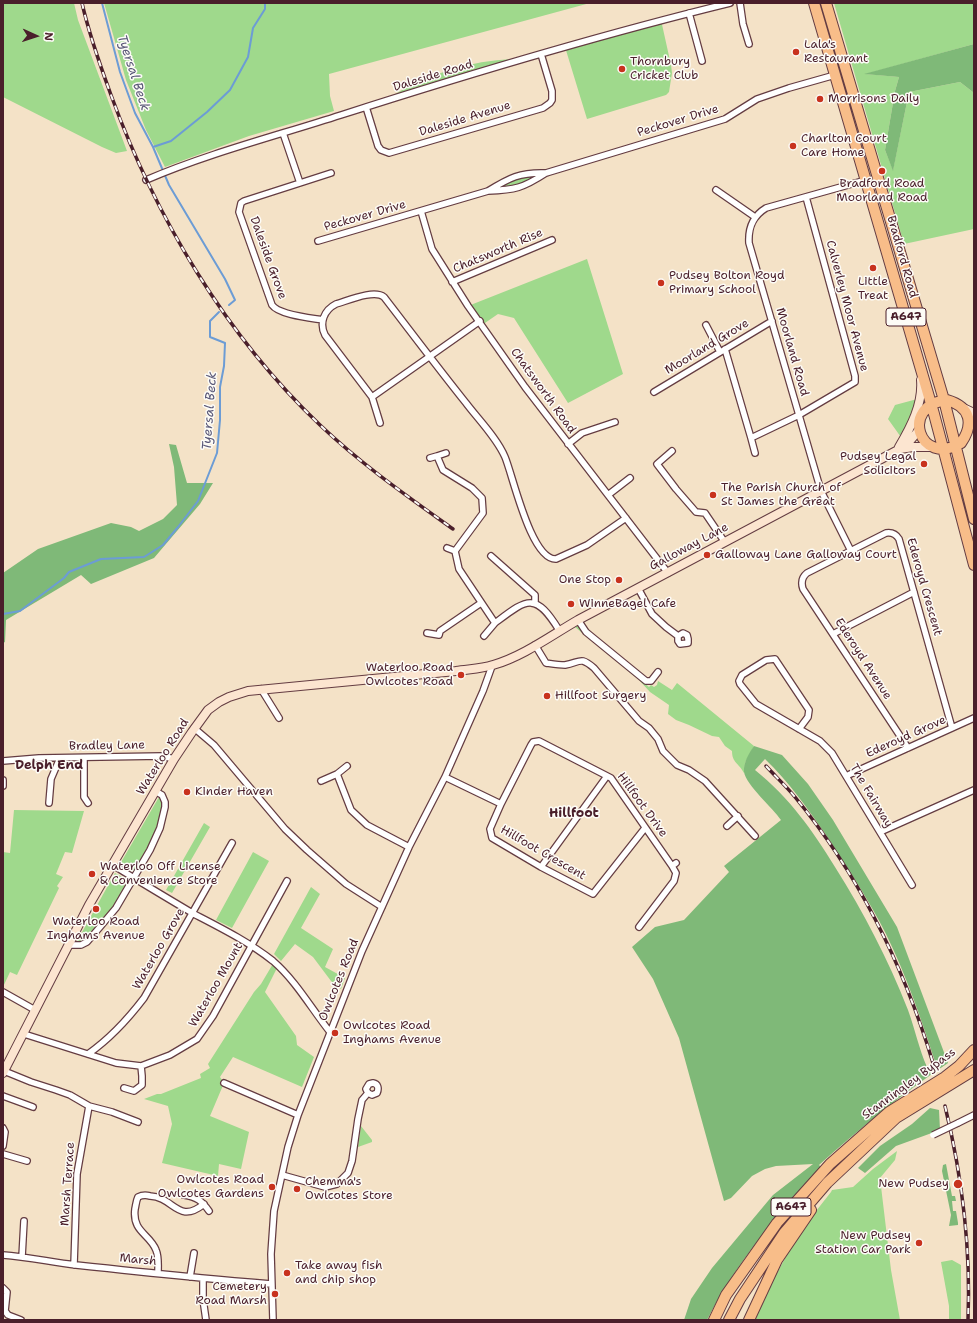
<!DOCTYPE html>
<html>
<head>
<meta charset="utf-8">
<style>
	body { margin:0 }
	#map { position:relative; width:977px; height:1323px; overflow:hidden; background:#f4e2c7; font-family:"Shantell Sans",sans-serif }
	canvas { display:block }
	.frame { position:absolute; inset:0; border:4px solid #4a1f2b; pointer-events:none }
	.north { position:absolute; left:16px; top:16px; width:40px; height:40px; -webkit-text-stroke:3px #fdfcf7; paint-order:stroke; rotate:93deg; font-size:11px; font-weight:700; line-height:16px; text-align:center; color:#4a1f2b }
	.north::after { content:''; display:block; margin:auto; width:14px; height:18px; background:#4a1f2b; clip-path:polygon(50% 0,100% 100%,50% 72%,0 100%) }
</style>
</head>
<body>
<div id="map">
<canvas width="977" height="1323"></canvas>
<div class="frame"></div>
<div class="north">N</div>
</div>
<script>
const g = document.querySelector('canvas').getContext('2d');
g.lineJoin = 'round';
function fillPath(path, color) { g.fillStyle = color; g.fill(path, 'evenodd'); }
function trace(path, color, width, dash) { g.strokeStyle = color; g.lineWidth = width; g.lineCap = dash ? 'butt' : 'round'; g.setLineDash(dash || []); g.stroke(path); }
function write(font, color, halo, rows, align = 'center') {
  g.font = font + ' "Shantell Sans",sans-serif'; g.lineWidth = 3; g.setLineDash([]); g.textBaseline = 'middle'; g.strokeStyle = halo; g.fillStyle = color; for (const [text, x, y, turn = 0] of rows) {
    g.save(); g.translate(x, y); g.rotate((+turn || 0) * Math.PI / 180); g.textAlign = isNaN(turn) ? turn : align; if (halo) g.strokeText(text, 0, 0); g.fillText(text, 0, 0); g.restore();
  }
}
const green = new Path2D(`
	M3,3H74L78,20L127,151L116,153L102,147L3,97Z
	M104,3H590L329,74L330,96L334,111L249,136L165,167L146,130L126,80Z
	M834,3H974V44L866,74L899,77L895,91L885,150L893,170L909,92L960,82L974,93V229L904,244Z
	M661,20L671,65L672,73L669,92L666,95L587,119L565,47Z
	M512,59V60L395,95V94C431,73 471,61 512,59Z
	M538,175C525,185 513,187 497,188C511,181 523,176 538,175Z
	M587,259L623,374L568,403L514,318L498,314L482,325L468,306Z
	M921,398L903,440L888,419L895,405Z
	M578,625L649,687L651,685L654,687L657,685L658,681L672,690L677,683L754,746L745,763L744,773C739,763 732,763 732,751L725,746L719,737L712,736L689,725L676,720L668,714L669,705L650,692L639,680L575,627Z
	M159,797C173,809 142,859 135,871H132L120,864Z
	M14,810L84,811L72,853L65,852L56,874L63,877L57,886L59,888L17,975L10,972L3,987V852L10,853Z
	M204,823L210,827L172,893L166,890Z
	M253,852L269,861L232,928L216,920Z
	M115,873L126,879V883C116,902 98,935 76,943Z
	M311,887L320,894L301,928L333,949L325,967L345,978L341,989L331,981L313,957L295,944L281,961L274,954Z
	M274,962L278,966L265,992L296,1036L297,1045L314,1057L302,1087L233,1057L220,1077L224,1083L210,1116L249,1132L241,1169L219,1164L218,1176L162,1163L172,1124L168,1106L144,1099L157,1094H161L201,1078L200,1074L210,1068L208,1064L254,992L261,984Z
	M361,1126L372,1140V1142L358,1147Z
	M897,1151L895,1160L880,1178L891,1270L900,1320H755L776,1275L798,1234L831,1192L832,1190L853,1187L873,1169Z
	M952,1260L961,1265V1320H949V1306L941,1262Z`);
const forest = new Path2D(`
	M974,44V93L960,82L909,92L893,171L885,150L895,91L899,77L864,74Z
	M169,444L176,445L187,483H213L200,504L154,558L91,584L81,575L6,620L5,642L3,643V573L38,549L111,523L131,527L139,531L163,519L177,505L174,467Z
	M754,746L782,755L808,784L833,820L897,927L948,1063C903,1093 860,1128 819,1165L822,1168C778,1213 736,1263 707,1320H684L691,1299L712,1268L773,1195L813,1164L776,1166L765,1169L752,1176L731,1198L724,1201L679,1038L653,979L632,947L655,927L684,920L729,872L724,866L781,820C773,808 746,785 744,772C743,763 749,753 754,746ZM765,759C788,781 808,809 826,835C847,867 869,900 886,934C906,975 921,1018 935,1062L927,1067C919,1049 915,1029 908,1010C888,959 864,913 835,867C813,831 789,797 755,770Z
	M930,1108L939,1110L940,1130L896,1146L865,1173L858,1168L880,1146L912,1124Z
	M946,1164L952,1196H955L956,1201H952L953,1211H956L958,1223V1225L949,1226L951,1215L942,1171L943,1165Z`);
const stream = new Path2D(`
	M102,3L120,72L135,113L153,147L169,185L225,279L235,300L229,305
	M153,147L171,141L207,112L230,90L248,57L253,28L265,9V3
	M3,614L20,611L64,578L69,572L101,559L144,557L163,545L178,527L198,501L217,453L220,420V387L224,366L225,343L210,337V321L219,312`);
const street = new Path2D(`
	M740,3L743,24L749,44
	M689,13L702,61
	M366,107L378,146L381,150L389,153L543,108L550,103L552,100V91L541,54
	M283,133L300,183L244,201L241,203L239,212L272,305C279,315 311,318 323,320
	M146,180C209,153 276,136 341,115C469,74 599,35 730,3
	M300,183L331,173
	M716,190L755,217
	M488,191C515,190 523,188 546,173L725,119L757,99L789,88L835,75
	M421,211L432,249L468,306L525,387L668,573
	M318,241L488,191C509,178 520,172 546,173
	M452,282L552,240
	M480,321L372,397L325,335C319,323 324,310 336,304C347,301 374,289 384,297C411,332 438,368 466,403C478,419 497,438 505,457C513,476 531,560 556,559L587,545L626,518
	M706,325L720,352
	M725,349L751,438L799,415L855,382V376L806,197
	M654,392L772,321
	M372,397L380,423
	M751,438L755,453
	M568,444L582,433L615,422
	M672,451L657,464L676,489L696,512L705,513L724,541
	M446,453L437,456L443,470L472,488L482,498L483,513L455,551L459,569L495,623C527,599 535,591 559,630
	M430,458L437,456
	M608,495L630,478
	M447,548L455,551
	M851,551L821,491L749,243C748,227 753,216 766,208L866,180
	M491,556L535,595V602
	M638,588L652,614L666,627L678,636L683,633L687,635L688,639V643L680,644L678,641V636
	M578,620L586,632L646,681H651L658,672
	M427,633L439,635L440,631L481,603
	M833,634L914,592
	M484,636L495,623
	M535,645L546,663C553,664 559,665 565,665C581,662 580,656 594,668L639,721L649,728L658,739L663,751L677,765L689,770L705,781L755,836
	M261,689L279,718
	M194,728L214,745L285,829L307,850L346,884L382,907
	M799,729L808,717L809,710L775,659L766,660L742,675L739,681L740,684L756,704L820,741L832,753L912,885
	M908,748L803,589C801,583 802,577 807,573L886,533C892,532 896,534 899,539L952,728
	M84,758V797L88,803
	M3,761L39,758L162,756L174,759
	M337,774L347,766
	M846,776L974,718
	M445,777L501,804L531,745L533,742L539,741L611,778L672,866
	M3,780V786
	M321,781L337,774L351,810L367,825L409,847
	M49,803L51,779L60,758
	M501,804L490,829L492,838L541,867L593,894L645,828
	M727,826L738,816
	M880,832L974,790
	M113,865C140,882 167,898 194,914C221,928 249,942 273,961C296,981 311,1008 330,1032
	M541,867L607,776
	M639,927L674,881L676,873L672,866L676,863
	M70,945H81L87,942L100,927L116,908L150,850L160,828L165,807V802L162,795L155,791
	M3,992L35,1010
	M24,1034L116,1063L141,1066L170,1055L197,1039L213,1016L287,881
	M88,1054C111,1038 128,1019 144,998L232,843
	M4,1071L31,1082L56,1090L70,1095L89,1106L112,1112L138,1122
	M224,1083L298,1115
	M124,1088L134,1091L142,1085V1076L141,1066
	M3,1096L33,1107
	M958,1123L974,1115
	M3,1128L5,1132L3,1146
	M3,1154L27,1161
	M282,1175L325,1187L337,1184L348,1173L352,1161L358,1119L362,1100L368,1093L372,1095L377,1093C379,1088 378,1084 373,1083L369,1084L366,1089L368,1093
	M184,1195C197,1197 202,1201 209,1211
	M3,1255C28,1257 51,1262 76,1265C141,1272 206,1279 271,1284
	M22,1257L24,1221
	M74,1265L77,1174L89,1106
	M158,1273C158,1265 159,1257 156,1250C150,1234 132,1232 135,1209C136,1205 136,1201 138,1197C142,1195 146,1195 150,1196C174,1197 178,1225 204,1204
	M190,1277L194,1253
	M203,1279V1299L206,1320
	M3,1288L7,1292L5,1311L8,1315L21,1320
	M273,1320L271,1254L274,1211L288,1147L298,1115L362,951L409,847L445,777L483,691L492,666`);
const secondary = new Path2D(`
	M961,407L974,413
	M899,447C911,427 923,404 921,380
	M900,449L913,447H930
	M3,1073L89,905L174,759L192,732L208,710L219,702L229,697L248,691L456,671C468,669 481,669 493,665C522,657 552,635 578,620L898,450L909,442L919,430`);
const highway = new Path2D(`
	M814,3L934,414L974,565
	M826,3L944,400L974,519
	M947,400C971,407 974,424 961,443C919,468 899,405 947,400Z
	M714,1320L726,1295L777,1223L830,1164L889,1112L945,1077L959,1066L974,1050
	M729,1320L740,1299L784,1233L827,1183L896,1118L974,1070
	M749,1320L777,1260L811,1210`);
const rail = new Path2D(`
	M82,3C89,34 100,65 111,95C155,216 226,336 320,425C361,464 407,496 453,529
	M766,766C775,776 786,786 795,797C859,875 904,967 933,1063
	M945,1106C962,1176 971,1247 968,1320`);
const streetBridge = new Path2D(`
	M933,1135L958,1123`);
const markers = [
	[796,52,4,"#c8321e"],
	[622,69,4,"#c8321e"],
	[820,99,4,"#c8321e"],
	[793,146,4,"#c8321e"],
	[882,171,4,"#c8321e"],
	[873,268,4,"#c8321e"],
	[661,283,4,"#c8321e"],
	[924,464,4,"#c8321e"],
	[713,495,4,"#c8321e"],
	[707,555,4,"#c8321e"],
	[619,580,4,"#c8321e"],
	[571,604,4,"#c8321e"],
	[461,675,4,"#c8321e"],
	[547,696,4,"#c8321e"],
	[187,792,4,"#c8321e"],
	[92,874,4,"#c8321e"],
	[96,909,4,"#c8321e"],
	[335,1033,4,"#c8321e"],
	[958,1184,5,"#c8321e"],
	[272,1187,4,"#c8321e"],
	[297,1189,4,"#c8321e"],
	[919,1243,4,"#c8321e"],
	[287,1273,4,"#c8321e"],
	[275,1294,4,"#c8321e"]
];
const shields = [
	[906,317,40],
	[791,1207,40]
];
const shieldNames = [
	["A647",906,317],
	["A647",791,1207]
];
const poiNames = [
	["Lala's",804,45],
	["Restaurant",804,59],
	["Thornbury",630,62],
	["Cricket Club",630,76],
	["Morrisons Daily",828,99],
	["Charlton Court",801,139],
	["Care Home",801,153],
	["Bradford Road",882,184,"center"],
	["Moorland Road",882,198,"center"],
	["Pudsey Bolton Royd",669,276],
	["Primary School",669,290],
	["Little",873,282,"center"],
	["Treat",873,296,"center"],
	["Pudsey Legal",916,457,"right"],
	["Solicitors",916,471,"right"],
	["The Parish Church of",721,488],
	["St James the Great",721,502],
	["Galloway Lane Galloway Court",715,555],
	["One Stop",611,580,"right"],
	["WinneBagel Cafe",579,604],
	["Waterloo Road",453,668,"right"],
	["Owlcotes Road",453,682,"right"],
	["Hillfoot Surgery",555,696],
	["Kinder Haven",195,792],
	["Waterloo Off License",100,867],
	["& Convenience Store",100,881],
	["Waterloo Road",96,922,"center"],
	["Inghams Avenue",96,936,"center"],
	["Owlcotes Road",343,1026],
	["Inghams Avenue",343,1040],
	["Owlcotes Road",264,1180,"right"],
	["Owlcotes Gardens",264,1194,"right"],
	["Chemma's",305,1182],
	["Owlcotes Store",305,1196],
	["New Pudsey",949,1184,"right"],
	["New Pudsey",911,1236,"right"],
	["Station Car Park",911,1250,"right"],
	["Take away fish",295,1266],
	["and chip shop",295,1280],
	["Cemetery",267,1287,"right"],
	["Road Marsh",267,1301,"right"]
];
const streetNames = [
	["Daleside Road",433,76,-17],
	["Daleside Avenue",465,119,-17],
	["Peckover Drive",678,121,-17],
	["Peckover Drive",365,216,-16],
	["Chatsworth Rise",498,251,-23],
	["Bradford Road",902,257,74],
	["Daleside Grove",268,258,70],
	["Calverley Moor Avenue",847,306,75],
	["Moorland Grove",707,347,-31],
	["Moorland Road",792,352,74],
	["Chatsworth Road",543,391,54],
	["Galloway Lane",689,547,-28],
	["Ederoyd Crescent",924,587,74],
	["Ederoyd Avenue",863,659,57],
	["Ederoyd Grove",906,737,-24],
	["Bradley Lane",107,746,-1],
	["Waterloo Road",163,757,-58],
	["The Fairway",871,796,59],
	["Hillfoot Drive",642,805,54],
	["Hillfoot Crescent",543,853,30],
	["Waterloo Grove",159,949,-60],
	["Owlcotes Road",339,980,-68],
	["Waterloo Mount",216,985,-60],
	["Stanningley Bypass",909,1084,-36],
	["Marsh Terrace",68,1184,-86],
	["Marsh",138,1260,6]
];
const waterNames = [
	["Tyersal Beck",133,73,72],
	["Tyersal Beck",210,411,-86]
];
const neighbourhoodNames = [
	["Delph End",49,766],
	["Hillfoot",574,814]
];
fillPath(green, '#9fd98c');
fillPath(forest, '#7fb978');
trace(stream, '#6c9cd5', 2);
trace(street, '#643c42', 8);
trace(secondary, '#643c42', 10);
trace(highway, '#643c42', 12);
trace(street, '#fff', 5.5);
trace(secondary, '#fce5d0', 8);
trace(highway, '#f8bd89', 10);
trace(rail, '#4a1f2b', 3.5);
trace(rail, '#fdfcf7', 2, [6]);
trace(streetBridge, '#643c42', 8, []);
trace(streetBridge, '#fff', 5.5);
for (const [x, y, r, color] of markers) { const dot = new Path2D(); dot.arc(x, y, r, 0, 2 * Math.PI); g.fillStyle = color; g.fill(dot); trace(dot, '#fdfcf7', 1.5); }
for (const [x, y, w] of shields) { const box = new Path2D(); box.roundRect(x - w / 2, y - 9, w, 18, 3); g.fillStyle = '#fdfcf7'; g.fill(box); trace(box, '#4a1f2b', 1); }
write('bold 11px', '#4a1f2b', null, shieldNames);
write('12px', '#4a1f2b', '#fdfcf7', poiNames, 'left');
write('12px', '#4a1f2b', '#fdfcf7', streetNames);
write('italic 13px', '#595777', '#fdfcf7', waterNames);
write('bold 13px', '#4a1f2b', '#fdfcf7', neighbourhoodNames);
</script>
</body>
</html>
